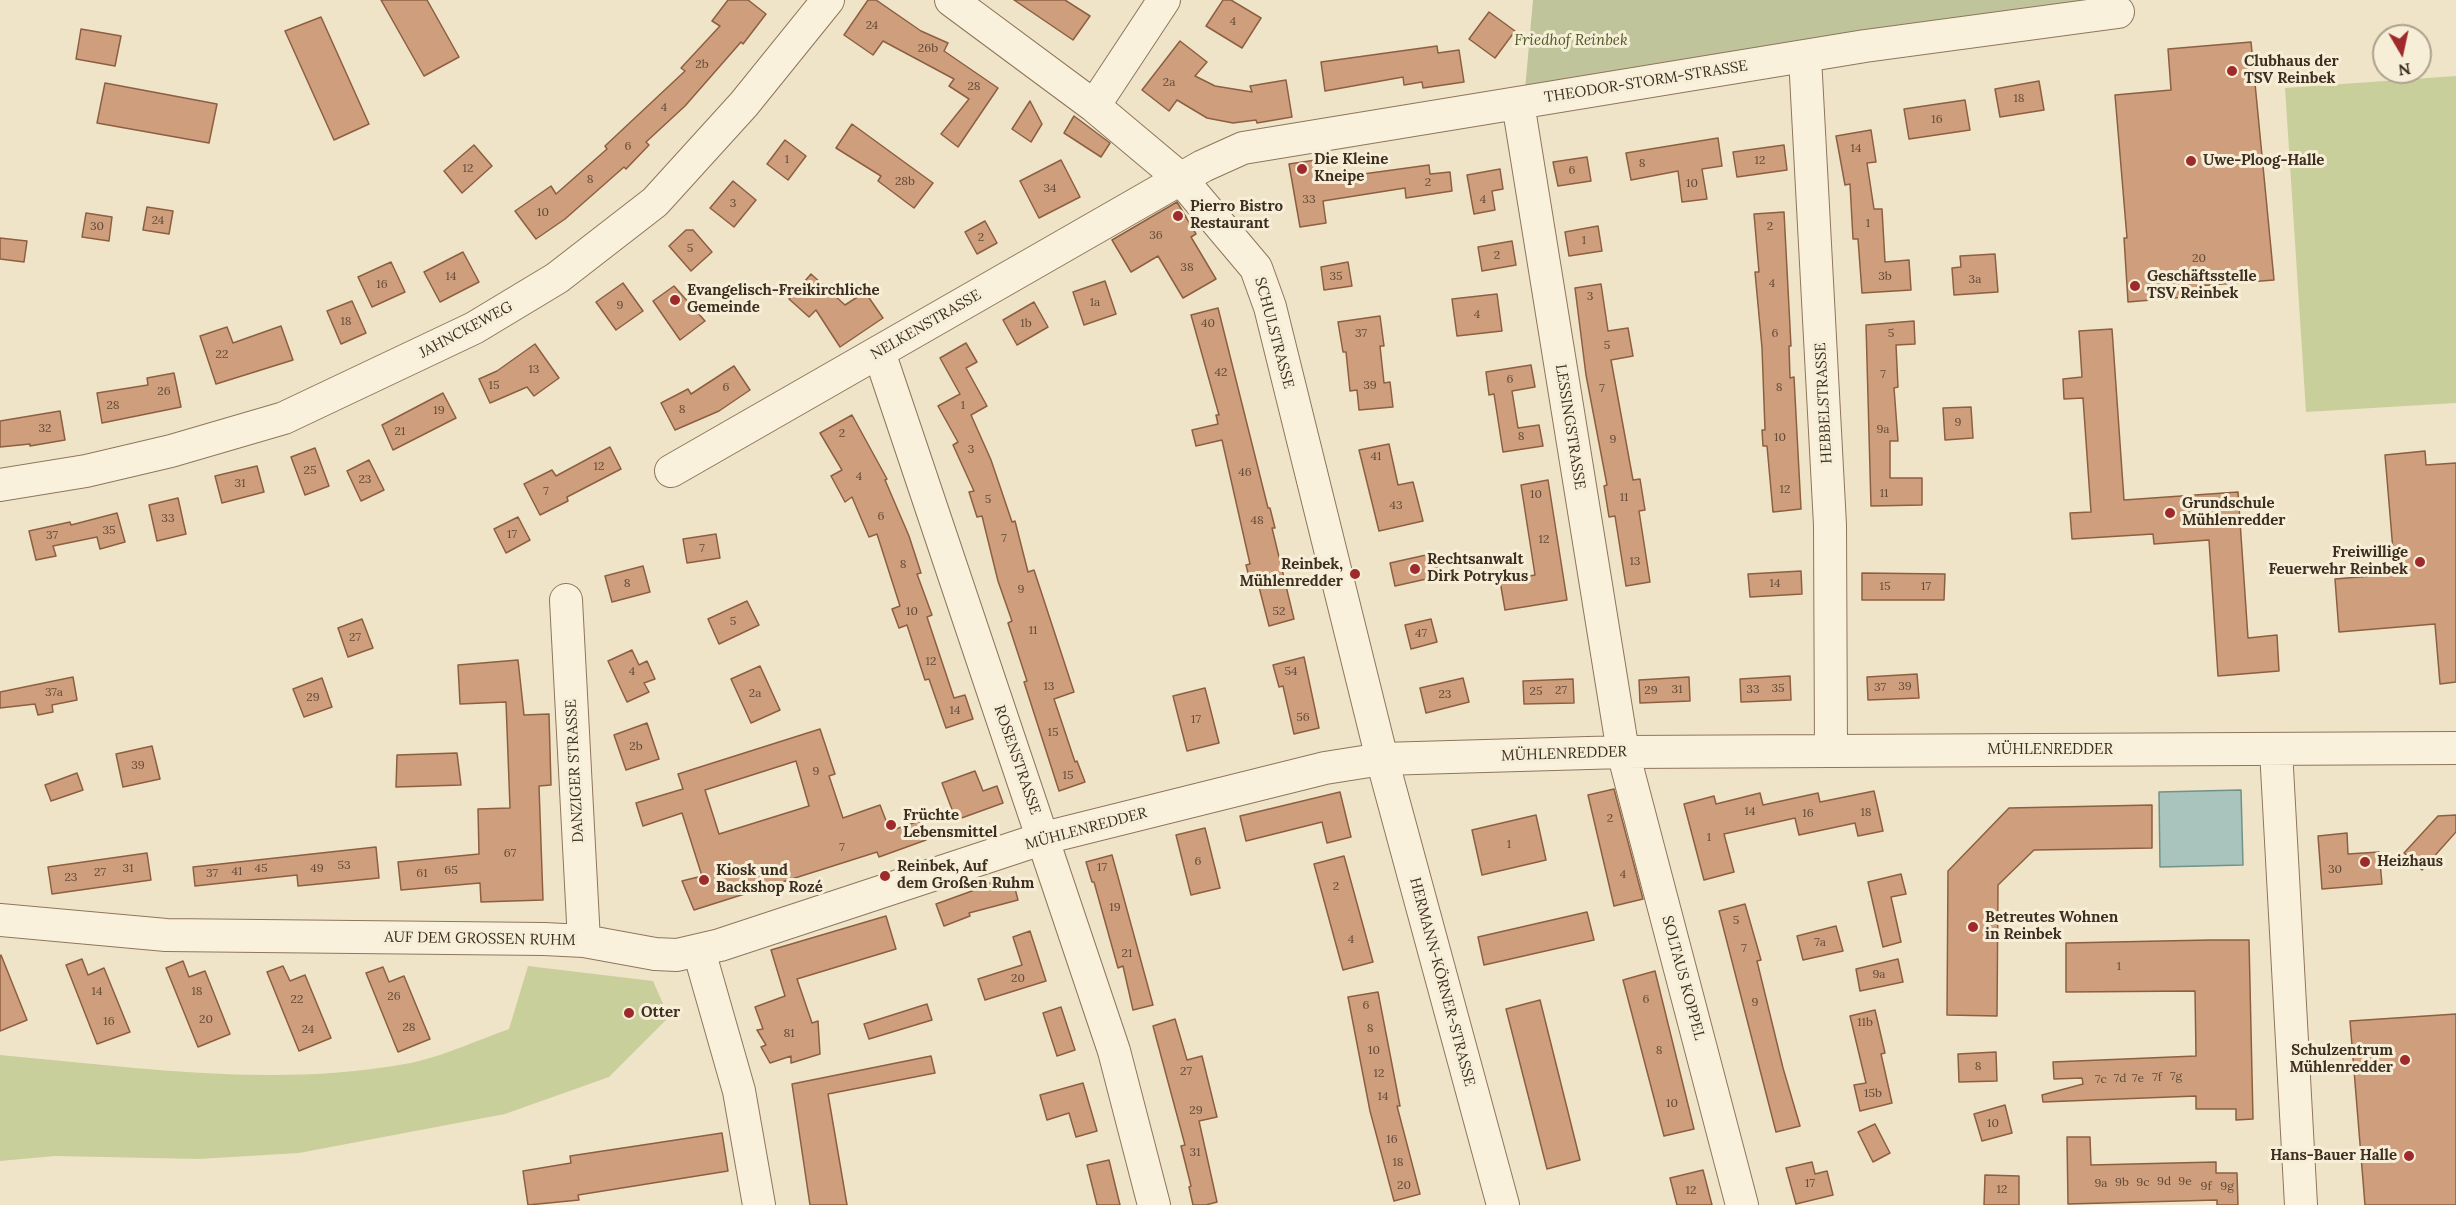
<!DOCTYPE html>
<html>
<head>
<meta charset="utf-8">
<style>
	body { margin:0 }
	#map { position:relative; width:2456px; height:1205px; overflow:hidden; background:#f0e4c8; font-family:Lora,serif }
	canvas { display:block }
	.north { position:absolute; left:2372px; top:24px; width:60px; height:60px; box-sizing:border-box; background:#f7eed8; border:2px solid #ada18e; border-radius:50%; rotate:171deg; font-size:16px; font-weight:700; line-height:24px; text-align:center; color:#3d2e20 }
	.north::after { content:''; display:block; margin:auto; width:21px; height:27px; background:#9e2a2b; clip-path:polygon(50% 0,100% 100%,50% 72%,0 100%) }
</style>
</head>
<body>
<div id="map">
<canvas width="2456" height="1205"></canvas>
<div class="north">N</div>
</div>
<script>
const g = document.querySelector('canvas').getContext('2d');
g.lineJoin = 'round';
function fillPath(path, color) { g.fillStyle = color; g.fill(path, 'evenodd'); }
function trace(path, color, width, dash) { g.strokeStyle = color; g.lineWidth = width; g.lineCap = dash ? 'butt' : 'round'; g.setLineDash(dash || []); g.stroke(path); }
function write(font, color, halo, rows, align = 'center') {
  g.font = font + ' Lora,serif'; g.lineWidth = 6; g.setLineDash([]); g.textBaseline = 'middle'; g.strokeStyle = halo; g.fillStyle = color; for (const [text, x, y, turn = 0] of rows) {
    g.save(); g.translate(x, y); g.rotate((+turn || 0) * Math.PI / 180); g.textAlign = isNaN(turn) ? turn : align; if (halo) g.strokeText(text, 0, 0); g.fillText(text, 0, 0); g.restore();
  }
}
const green = new Path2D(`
	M2456,76V403L2306,412L2285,88Z
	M528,966L653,981L669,1017L609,1077L505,1114L299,1153L198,1159L55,1156L0,1161V1055C134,1067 271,1088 405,1064C436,1059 478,1040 509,1029Z`);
const cemetery = new Path2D(`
	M1533,0H2098L1525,90Z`);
const water = new Path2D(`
	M2241,790L2243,865L2160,867L2159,792Z`);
const building = new Path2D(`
	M381,0H427L459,57L424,76Z
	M728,0H748L766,14L743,44L741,42L685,106L646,142L649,145L626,169L624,167L565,219L536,239L515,211L551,186L556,194L607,149L605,146L685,71L681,68L720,26L712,21Z
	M868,0H876L921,31L948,43L944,51L998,88L958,147L941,134L969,99L949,86L954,79L883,41L873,55L844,35Z
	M1014,0H1065L1090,16L1073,40Z
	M1223,0H1231L1261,18L1242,48L1206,26Z
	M1489,12L1515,31L1495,58L1469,39Z
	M321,17L369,124L334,140L285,31Z
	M81,29L121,36L115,66L76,59Z
	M1180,41L1207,62L1195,76L1215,86L1252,92L1250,86L1286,80L1292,117L1257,123L1256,120L1233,123L1207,118L1177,100L1169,111L1142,90Z
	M2251,42L2274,280L2197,286L2198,296L2128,302L2124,238H2127L2115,95L2171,90L2168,49Z
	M1437,46L1438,53L1459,50L1464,82L1423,88L1422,82L1404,85L1403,77L1325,91L1321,62Z
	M2039,81L2044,110L2000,117L1995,89Z
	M105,83L217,104L209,143L97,123Z
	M1965,100L1970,130L1909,139L1904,109Z
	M1030,101L1042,124L1031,142L1012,129Z
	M1074,116L1110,143L1101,157L1064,133Z
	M852,124L933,183L914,208L878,181L881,176L836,148Z
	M1871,130L1876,162L1867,163L1874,209H1882L1885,262L1909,260L1911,290L1862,293L1858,239H1853L1850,184L1845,185L1836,136Z
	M1718,138L1722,166L1702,169L1707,199L1682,202L1678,171L1631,180L1626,153Z
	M785,140L806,156L788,180L767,164Z
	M474,145L492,166L462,193L444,171Z
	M1784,145L1787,170L1737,177L1733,152Z
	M1587,157L1591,181L1558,186L1553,162Z
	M1061,160L1080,197L1039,218L1020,181Z
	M1316,160L1319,180L1429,165L1430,174L1450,172L1452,191L1406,198L1405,188L1323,201L1326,223L1300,227L1289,164Z
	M1500,169L1503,189L1492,191L1495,210L1474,214L1467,175Z
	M733,181L756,200L734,227L710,208Z
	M1177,202L1196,234L1191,237L1216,279L1183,298L1158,256L1131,272L1112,240Z
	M147,207L173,211L169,234L143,230Z
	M1784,212L1791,346H1789L1790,378L1794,377L1801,509L1773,512L1767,446H1763L1762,430H1765L1762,348L1755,272H1759L1754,214Z
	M86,213L112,217L109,241L82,237Z
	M985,221L997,243L977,254L965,232Z
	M1598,226L1602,251L1569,256L1565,232Z
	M686,230H693L712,252L691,271L669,246Z
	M0,238L27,241L24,262L0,259Z
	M1512,241L1516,265L1482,271L1478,247Z
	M463,252L479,282L440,302L424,272Z
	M1995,254L1998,292L1954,295L1952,268L1961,267L1960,256Z
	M391,262L405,292L372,307L358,277Z
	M1348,262L1352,286L1324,290L1321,267Z
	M811,274L845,305L865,292L883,318L840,347L816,310L809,317L789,299Z
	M1105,281L1116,314L1084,325L1073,292Z
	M623,283L643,311L616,330L596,302Z
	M1601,284L1608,331L1628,328L1633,356L1611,360L1633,480L1640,479L1645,510L1639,511L1650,582L1626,586L1615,516L1609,517L1604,486L1607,485L1586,375L1575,288Z
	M674,286L705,321L680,340L653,301Z
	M1497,294L1502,331L1457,336L1452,299Z
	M352,301L366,333L341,344L327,311Z
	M1034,302L1048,327L1017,345L1003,320Z
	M1218,308L1268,508H1270L1275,528H1272L1294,619L1269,626L1259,587L1252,588L1246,565L1250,564L1222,440L1196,446L1192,430L1218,424L1216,415H1219L1191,315Z
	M1380,316L1384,346H1380L1384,383L1390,382L1393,407L1359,410L1357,390L1350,391L1346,352H1343L1338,322Z
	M1914,321L1915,344L1896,345L1898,387L1894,388L1898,441H1890V478H1922V505L1871,506L1866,325Z
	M281,326L293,360L216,384L200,336L227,327L233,343Z
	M2112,329L2124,500L2238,492L2248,638L2277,635L2279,671L2218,676L2209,540L2154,544L2153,534L2072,539L2070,513L2091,512L2083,398L2064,399L2063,379L2082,377L2079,331Z
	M966,343L977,362L966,368L987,406L971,415L991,460L1012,522L1015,521L1028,572L1034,570L1074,692L1054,699L1075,762L1077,761L1085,782L1059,791L1024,682L1027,681L1008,623L1012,621L998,581L982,516L977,517L969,492L974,491L953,445L958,442L938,406L960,394L940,358Z
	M535,344L559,378L534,396L527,387L490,403L479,379L497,371Z
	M1531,365L1535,387L1512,391L1518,428L1539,425L1543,446L1503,452L1494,394L1489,395L1486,372Z
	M734,366L750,390L719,411L675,430L661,403L688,389L691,394Z
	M174,373L181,407L102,423L97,393L148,385L147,378Z
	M443,393L456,418L393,450L382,425Z
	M1971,407L1973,438L1945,440L1943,408Z
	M60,411L65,440L30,446V444L0,447V421Z
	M852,415L887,479L885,480L909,536L921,573L917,574L932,615L927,617L954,698L965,695L973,719L946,728L929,679L925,680L907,625L899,628L892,609L900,606L877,534L869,537L852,497L845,502L831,476L842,470L820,433Z
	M1389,444L1398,485L1413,482L1423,521L1379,531L1359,450Z
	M610,447L621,469L567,497L568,501L540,515L524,484L552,470L556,476Z
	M315,448L329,486L305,495L291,457Z
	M2425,451L2426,465L2456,463V682L2440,684L2435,624L2339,632L2335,579L2395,574L2385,455Z
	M369,460L384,490L361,501L347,471Z
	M257,466L264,492L222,503L215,476Z
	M1548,480L1567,600L1505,610L1500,581L1535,575L1521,485Z
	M178,498L186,534L157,541L149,505Z
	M117,513L125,542L100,549L97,537L53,546L56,556L36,560L29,531L70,522L71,525Z
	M518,517L530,540L506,553L494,529Z
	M716,534L720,558L687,563L683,539Z
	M1435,553L1440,576L1395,586L1390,563Z
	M643,566L650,592L612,602L605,576Z
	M1801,571L1802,594L1750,597L1748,574Z
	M1862,573L1945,574L1944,600H1862Z
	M747,601L759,625L719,644L708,619Z
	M362,619L373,648L348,657L338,628Z
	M1431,619L1437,642L1411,649L1405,625Z
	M632,650L639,665L647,661L655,679L644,683L649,692L627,702L608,661Z
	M1304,657L1319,728L1294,734L1283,686L1279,687L1273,665Z
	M518,660L524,715L549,714L551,785L539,786L543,900L481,902L480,883L401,890L398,862L479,854L478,809L510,808L506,702L460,704L458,665Z
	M760,666L780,710L751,723L731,679Z
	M1917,674L1919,698L1868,700L1867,677Z
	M1790,676L1791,700L1741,702L1740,679Z
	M73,677L77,700L52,705L53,712L38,715L35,704L0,708V692Z
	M1689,677L1690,701L1640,703L1639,680Z
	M322,678L332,707L304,717L293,689Z
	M1463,678L1469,702L1426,713L1420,688Z
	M1573,679L1574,703L1524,704L1523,681Z
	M1205,688L1219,743L1187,751L1173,696Z
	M647,723L659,759L626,770L614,735Z
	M820,729L835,774L829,776L843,818L880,805L890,831L919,821L926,840L879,857L877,852L694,910L682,881L702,876L682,813L643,826L636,803L683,789L678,774ZM796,761L809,806L719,834L705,790Z
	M152,746L160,779L123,787L116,754Z
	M457,753L461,785L396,787L397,755Z
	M975,771L983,791L997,786L1003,803L956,820L942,783Z
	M77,773L83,790L51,801L45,785Z
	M1614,789L1643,899L1614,906L1588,795Z
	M1874,791L1883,831L1858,836L1855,823L1799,835L1795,818L1724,834L1734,872L1704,880L1684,804L1714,796L1716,804L1760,793L1763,805L1818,793L1820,802Z
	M1340,792L1351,837L1327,843L1322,822L1246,841L1240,816Z
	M2152,805V848L2034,850L1998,885L1997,1016L1947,1015L1948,871L2009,808Z
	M1536,815L1546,860L1482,875L1472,830Z
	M2456,815V832L2422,870L2404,853L2438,816Z
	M1205,828L1220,888L1191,895L1176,835Z
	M2347,833L2348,854L2379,852L2382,884L2322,889L2318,836Z
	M376,847L379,878L298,886L297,875L195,886L193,867Z
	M147,853L151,880L52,894L48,867Z
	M1112,855L1153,1005L1133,1010L1123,966L1118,968L1094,882H1092L1086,862Z
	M1344,856L1373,962L1343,970L1314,864Z
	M1901,874L1906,894L1891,897L1901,942L1883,947L1868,882Z
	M1012,877L1018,900L969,913L970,916L944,926L936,904L983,887V885Z
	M1745,904L1761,960L1757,961L1783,1068L1800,1126L1776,1132L1719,911Z
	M1587,912L1594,940L1484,965L1478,937Z
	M886,916L896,949L797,979L812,1023L818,1021L820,1054L791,1063V1056L770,1063L761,1047L766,1045L757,1030L763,1029L755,1007L785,996L771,950Z
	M1836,926L1843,951L1803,960L1797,936Z
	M1030,931L1046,981L985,1000L978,979L1022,965L1013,937Z
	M2210,940H2249L2253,1119L2236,1120V1109H2196V1096L2043,1102L2042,1095L2083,1084L2082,1078L2054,1079L2053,1062L2196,1056L2195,991L2066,992V943Z
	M1,955L27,1020L0,1031V956Z
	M82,959L88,975L104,968L130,1032L97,1044L66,965Z
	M1898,959L1903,982L1860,991L1856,969Z
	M183,961L189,977L205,971L230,1034L198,1047L166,968Z
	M283,966L290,981L305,975L331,1038L299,1051L267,972Z
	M383,967L389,982L404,976L430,1039L398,1052L366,973Z
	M1655,971L1694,1129L1664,1136L1623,980Z
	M1378,992L1400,1106H1397L1420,1194L1394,1201L1370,1111L1348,997Z
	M1540,1000L1580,1160L1547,1169L1506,1009Z
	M927,1004L932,1020L869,1039L864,1024Z
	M1061,1007L1075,1050L1057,1056L1043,1013Z
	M1875,1010L1885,1053L1881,1054L1892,1103L1860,1111L1854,1085L1866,1083L1850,1016Z
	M2456,1014V1205H2365L2350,1021Z
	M1175,1019L1187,1060L1202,1056L1217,1117L1199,1121L1217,1202L1206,1205H1193L1189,1187L1191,1186L1181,1146L1185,1145L1153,1026Z
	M1996,1052L1997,1081L1959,1082L1958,1054Z
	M931,1056L935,1073L828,1094L847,1205H810L792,1084Z
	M1083,1083L1097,1131L1076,1137L1069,1113L1047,1120L1040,1095Z
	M2005,1105L2012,1133L1982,1141L1974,1114Z
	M1875,1124L1890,1153L1873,1162L1858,1132Z
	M722,1133L728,1171L578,1195L579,1200L528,1205L523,1171L571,1163L570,1156Z
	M2067,1137H2090L2091,1165L2216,1162V1173H2237L2238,1205H2217V1200L2068,1204Z
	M1109,1160L1120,1205H1097L1087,1165Z
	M1812,1162L1815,1174L1827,1171L1833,1195L1796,1204L1786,1168Z
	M1703,1170L1712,1205H1677L1670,1178Z
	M1985,1175L2019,1176V1205H1984Z`);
const minor = new Path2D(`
	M951,0L1094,106L1181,179L1256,268L1270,307L1382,759L1503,1205
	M1805,57L1830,525L1831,751
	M1518,103L1623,752L1742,1205
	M1094,106L1164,0
	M879,352L1114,1051L1154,1205
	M671,471L1203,166L1243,148L1865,46L2118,12
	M0,485L86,471L171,451L284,418L474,328L557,278L655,202L744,104L828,0
	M566,600L584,941
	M2276,750L2301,1205
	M0,920L166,935L544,939L584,941L655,954L677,955L720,945L1044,838L1325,768L1382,759L1623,752L2456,748
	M699,951L739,1091L759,1205`);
const markers = [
	[2232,71,6,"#9e2a2b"],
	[2191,161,6,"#9e2a2b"],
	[1302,169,6,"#9e2a2b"],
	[1178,216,6,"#9e2a2b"],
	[2135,286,6,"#9e2a2b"],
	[675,300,6,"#9e2a2b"],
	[2170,513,6,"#9e2a2b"],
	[2420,562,6,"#9e2a2b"],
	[1415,569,6,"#9e2a2b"],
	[1355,574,6,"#9e2a2b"],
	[891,825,6,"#9e2a2b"],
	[2365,862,6,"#9e2a2b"],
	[885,876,6,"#9e2a2b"],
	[704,880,6,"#9e2a2b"],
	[1973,927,6,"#9e2a2b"],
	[629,1013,6,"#9e2a2b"],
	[2405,1060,6,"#9e2a2b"],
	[2409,1156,6,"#9e2a2b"]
];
const numberNames = [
	["4",1233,22],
	["24",872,26],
	["26b",928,49],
	["2b",702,65],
	["2a",1169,83],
	["28",974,87],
	["18",2019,99],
	["4",664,108],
	["16",1937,120],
	["6",628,147],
	["14",1856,149],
	["1",787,160],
	["12",1760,161],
	["8",1642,164],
	["12",468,169],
	["6",1572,171],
	["8",590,180],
	["28b",905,182],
	["2",1428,183],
	["10",1692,184],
	["34",1050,189],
	["33",1309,200],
	["4",1483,200],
	["3",733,204],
	["10",543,213],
	["24",158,221],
	["1",1868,224],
	["30",97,227],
	["2",1770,227],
	["36",1156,236],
	["2",981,238],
	["1",1584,241],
	["5",690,249],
	["2",1497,256],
	["20",2199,259],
	["38",1187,268],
	["14",451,277],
	["35",1336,277],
	["3b",1885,277],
	["3a",1975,280],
	["4",1772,284],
	["16",382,285],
	["3",1590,297],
	["1a",1095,303],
	["9",620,306],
	["4",1477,315],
	["18",346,322],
	["1b",1026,324],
	["40",1208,324],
	["37",1361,334],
	["6",1775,334],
	["5",1891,334],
	["5",1607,346],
	["22",222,355],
	["13",534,370],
	["42",1221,373],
	["7",1883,375],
	["6",1510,380],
	["15",494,386],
	["39",1370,386],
	["6",726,388],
	["8",1779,388],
	["7",1602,389],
	["26",164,392],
	["28",113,406],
	["1",963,406],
	["8",682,410],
	["19",439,411],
	["9",1958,423],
	["32",45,429],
	["9a",1883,430],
	["21",400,432],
	["2",842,434],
	["8",1521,437],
	["10",1780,438],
	["9",1613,440],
	["3",971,450],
	["41",1376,457],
	["12",599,467],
	["25",310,471],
	["46",1245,473],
	["4",859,477],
	["23",365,480],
	["31",240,484],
	["12",1785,490],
	["7",546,492],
	["11",1884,494],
	["10",1536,495],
	["11",1624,498],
	["5",988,500],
	["43",1396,506],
	["6",881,517],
	["33",168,519],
	["48",1257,521],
	["35",109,531],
	["17",512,535],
	["37",52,536],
	["7",1004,539],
	["12",1544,540],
	["7",702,549],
	["13",1635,562],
	["8",903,565],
	["8",627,584],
	["14",1775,584],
	["15",1885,587],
	["17",1926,587],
	["9",1021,590],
	["10",912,612],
	["52",1279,612],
	["5",733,622],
	["11",1033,631],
	["47",1421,634],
	["27",355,638],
	["12",931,662],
	["4",632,672],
	["54",1291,672],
	["13",1049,687],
	["39",1905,687],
	["37",1880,688],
	["35",1778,689],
	["31",1677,690],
	["33",1753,690],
	["27",1561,691],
	["29",1651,691],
	["25",1536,692],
	["37a",54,693],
	["2a",755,694],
	["23",1445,695],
	["29",313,698],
	["14",955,711],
	["56",1303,718],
	["17",1196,720],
	["15",1053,733],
	["2b",636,747],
	["39",138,766],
	["9",816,772],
	["15",1068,776],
	["14",1750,812],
	["18",1866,813],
	["16",1808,814],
	["2",1610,819],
	["1",1709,838],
	["1",1509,845],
	["7",842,848],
	["67",510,854],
	["6",1198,862],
	["53",344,866],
	["17",1102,868],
	["31",128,869],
	["45",261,869],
	["49",317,869],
	["30",2335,870],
	["65",451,871],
	["41",237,872],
	["27",100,873],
	["37",212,874],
	["61",422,874],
	["4",1623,875],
	["23",71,878],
	["2",1336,887],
	["19",1115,908],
	["5",1736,921],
	["4",1351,940],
	["7a",1820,943],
	["7",1744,949],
	["21",1127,954],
	["1",2119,967],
	["9a",1879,975],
	["20",1018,979],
	["14",97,992],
	["18",197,992],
	["26",394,997],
	["22",297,1000],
	["6",1646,1000],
	["9",1755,1003],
	["6",1366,1006],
	["20",206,1020],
	["16",109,1022],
	["11b",1865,1023],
	["28",409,1028],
	["8",1370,1029],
	["24",308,1030],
	["81",789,1034],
	["10",1374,1051],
	["8",1659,1051],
	["8",1978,1067],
	["27",1186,1072],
	["12",1379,1074],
	["7g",2176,1077],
	["7f",2157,1078],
	["7d",2120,1079],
	["7e",2138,1079],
	["7c",2101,1080],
	["15b",1873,1094],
	["14",1383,1097],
	["10",1672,1104],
	["29",1196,1111],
	["10",1993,1124],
	["16",1392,1140],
	["31",1195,1153],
	["18",1398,1163],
	["9d",2164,1182],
	["9e",2185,1182],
	["9b",2122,1183],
	["9c",2143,1183],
	["17",1810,1184],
	["9a",2101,1184],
	["20",1404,1186],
	["9f",2206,1187],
	["9g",2227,1187],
	["12",2002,1190],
	["12",1691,1191]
];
const parkNames = [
	["Friedhof Reinbek",1571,41]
];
const poiNames = [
	["Clubhaus der",2244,62],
	["TSV Reinbek",2244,79],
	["Die Kleine",1314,160],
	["Kneipe",1314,177],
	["Uwe-Ploog-Halle",2203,161],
	["Pierro Bistro",1190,207],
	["Restaurant",1190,224],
	["Geschäftsstelle",2147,277],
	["TSV Reinbek",2147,294],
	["Evangelisch-Freikirchliche",687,291],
	["Gemeinde",687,308],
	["Grundschule",2182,504],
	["Mühlenredder",2182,521],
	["Freiwillige",2408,553,"right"],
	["Feuerwehr Reinbek",2408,570,"right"],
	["Rechtsanwalt",1427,560],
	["Dirk Potrykus",1427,577],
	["Reinbek,",1343,565,"right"],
	["Mühlenredder",1343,582,"right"],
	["Früchte",903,816],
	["Lebensmittel",903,833],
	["Heizhaus",2377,862],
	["Reinbek, Auf",897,867],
	["dem Großen Ruhm",897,884],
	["Kiosk und",716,871],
	["Backshop Rozé",716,888],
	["Betreutes Wohnen",1985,918],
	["in Reinbek",1985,935],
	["Otter",641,1013],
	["Schulzentrum",2393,1051,"right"],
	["Mühlenredder",2393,1068,"right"],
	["Hans-Bauer Halle",2397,1156,"right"]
];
const streetNames = [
	["THEODOR-STORM-STRASSE",1646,82,-9],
	["NELKENSTRASSE",926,325,-30],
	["JAHNCKEWEG",466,330,-28],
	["SCHULSTRASSE",1274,333,75],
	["HEBBELSTRASSE",1824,403,-93],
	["LESSINGSTRASSE",1570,427,81],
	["MÜHLENREDDER",2050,750],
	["MÜHLENREDDER",1564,754,-2],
	["ROSENSTRASSE",1017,760,71],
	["DANZIGER STRASSE",575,771,-93],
	["MÜHLENREDDER",1086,829,-15],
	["AUF DEM GROSSEN RUHM",480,939,1],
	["SOLTAUS KOPPEL",1683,978,75],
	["HERMANN-KÖRNER-STRASSE",1442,982,75]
];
fillPath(green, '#c9cf9b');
fillPath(cemetery, '#bfc49a');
fillPath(water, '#a9c4bc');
trace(water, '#6f938a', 1.5);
fillPath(building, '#cf9f7d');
trace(building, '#8d5f41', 1.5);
trace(minor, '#8d765c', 34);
trace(minor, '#faf1dc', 32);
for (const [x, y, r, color] of markers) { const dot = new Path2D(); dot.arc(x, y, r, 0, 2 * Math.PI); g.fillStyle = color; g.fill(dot); trace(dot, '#f7eed8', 2); }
write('12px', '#624a37', null, numberNames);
write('italic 15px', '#4d5a26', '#f7eed8', parkNames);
write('bold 15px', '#3d2e20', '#f7eed8', poiNames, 'left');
write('15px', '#3d2e20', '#f7eed8', streetNames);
</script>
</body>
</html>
